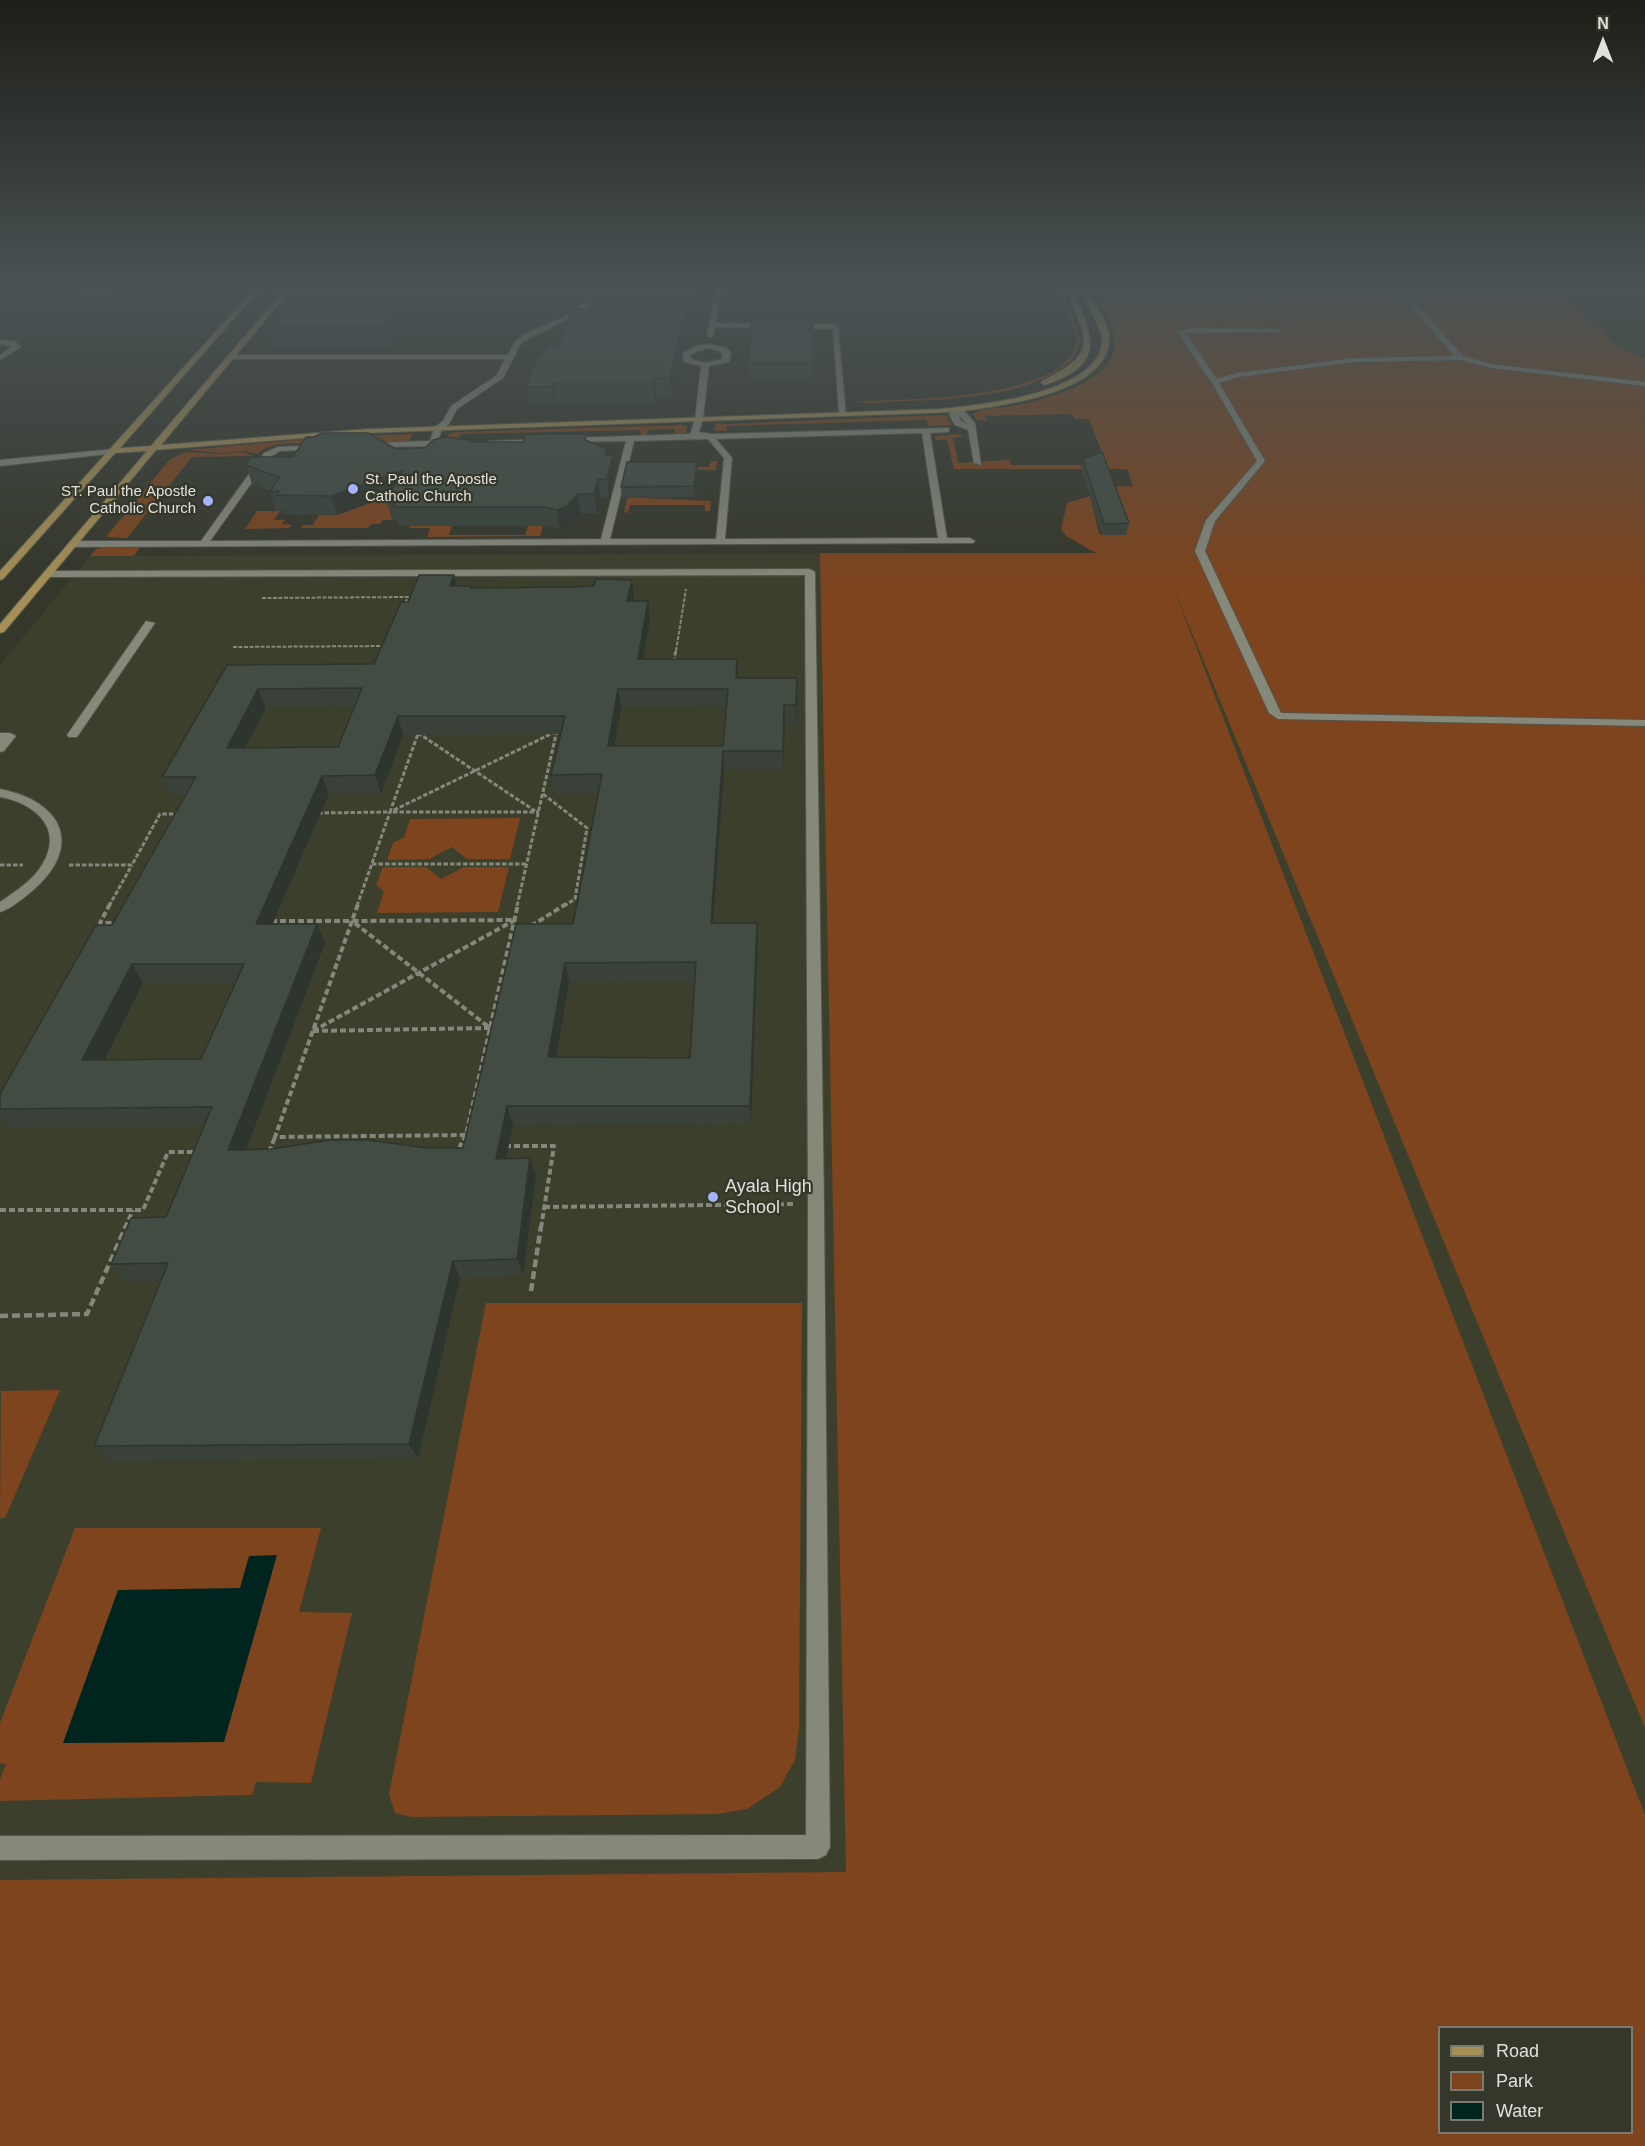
<!DOCTYPE html>
<html>
<head>
<meta charset="utf-8">
<style>
	body { margin:0 }
	#map { position:relative; width:1645px; height:2146px; overflow:hidden; background:#34372a; font-family:Helvetica,sans-serif }
	canvas { display:block }
	.legend { position:absolute; left:1438px; top:2026px; width:195px; height:108px; box-sizing:border-box; background:#34372a; border:2px solid #797b70; margin:0; padding:8px 10px; list-style:none; font-size:18px; color:#e0e1d9 }
	.legend li { display:flex; align-items:center; gap:12px; height:30px }
	.legend b { width:30px; border:2px solid #797b70 }
	.north { position:absolute; left:1573px; top:12px; width:60px; height:60px; -webkit-text-stroke:4px #34372a; paint-order:stroke; rotate:0deg; font-size:16px; font-weight:700; line-height:24px; text-align:center; color:#e0e1d9 }
	.north::after { content:''; display:block; margin:auto; width:21px; height:27px; background:#e0e1d9; clip-path:polygon(50% 0,100% 100%,50% 72%,0 100%) }
</style>
</head>
<body>
<div id="map">
<canvas width="1645" height="2146"></canvas>
<ul class="legend">
<li><b style="height:8px;background:#a68f54"></b>Road</li>
<li><b style="height:16px;background:#7d441d"></b>Park</li>
<li><b style="height:16px;background:#00251f"></b>Water</li>
</ul>
<div class="north">N</div>
</div>
<script>
const g = document.querySelector('canvas').getContext('2d');
g.lineJoin = 'round';
function fillPath(path, color) { g.fillStyle = color; g.fill(path, 'evenodd'); }
function trace(path, color, width, dash) { g.strokeStyle = color; g.lineWidth = width; g.lineCap = dash ? 'butt' : 'round'; g.setLineDash(dash || []); g.stroke(path); }
function write(font, color, halo, rows, align = 'center') {
  g.font = font + ' Helvetica,sans-serif'; g.lineWidth = 4.5; g.setLineDash([]); g.textBaseline = 'middle'; g.strokeStyle = halo; g.fillStyle = color; for (const [text, x, y, turn = 0] of rows) {
    g.save(); g.translate(x, y); g.rotate((+turn || 0) * Math.PI / 180); g.textAlign = isNaN(turn) ? turn : align; if (halo) g.strokeText(text, 0, 0); g.fillText(text, 0, 0); g.restore();
  }
}
const built = new Path2D(`
	M372,288H582L580,294L366,295Z
	M1558,288H1645V358L1617,346Z
	M1160,553L1645,1728V2146H0V665L90,556ZM1440,2028H1632V2132H1440Z`);
const green = new Path2D(`
	M1058,288H1061L1081,340C1070,396 947,400 904,401C887,402 869,405 853,401C895,400 1082,401 1076,335Z
	M1093,288H1558L1617,346L1645,358V1728L1173,587L1645,1815V2146H0V1880L846,1872L820,553H1096L1066,536L1061,529L1067,503L1090,496L1099,533L1102,535H1125L1107,487L1133,486L1127,469H954L947,440H936L934,436L959,434L964,436L953,438L958,463L1005,460H1009L1011,465H1091L1104,458L1089,419H1075L1071,414L985,416L987,421L977,420L972,414C982,408 1000,408 1013,406C1042,400 1114,382 1115,344C1116,329 1099,302 1093,288ZM1440,2028H1632V2132H1440Z
	M939,415H946L952,425L929,426L926,420L727,426V431H717L714,429L716,423L727,424Z
	M681,425L687,426L686,433L675,434V429L648,430L647,436H641L640,430L461,434L458,439L447,437L449,434L455,432Z
	M413,434L408,441L277,444L264,449L257,454L245,451L222,453L187,450L319,438Z
	M186,452L221,454L244,452L253,456L192,457L169,486L183,487L181,489H166L127,538L106,537L170,459Z
	M636,461H641V467H709L711,461H717L716,470H682L644,498L711,501L710,511H705V505H630L628,513L624,512Z
	M388,496H404L392,520H383L380,524H371L368,528H301L303,525H313L319,515H337Z
	M257,511H280L274,520H285L282,524L292,525L289,528L245,529Z
	M410,526H452L449,535H525L528,526H543L540,536L427,537L430,528H409Z
	M140,547L134,556H90L96,549L101,548Z
	M520,818L510,859H467L452,847L429,859L387,860L393,843L404,837L410,819Z
	M383,867H426L441,879L464,867H509L498,912L377,913L384,891L376,885Z
	M486,1303H802L799,1729L795,1760L780,1787L747,1809L718,1814L412,1817L395,1813L389,1794Z
	M60,1390L5,1518H0L1,1391Z
	M75,1528H321L299,1612L352,1613L311,1783L256,1782L252,1795L0,1801V1779L6,1764L0,1763V1723Z`);
const water = new Path2D(`
	M277,1555L224,1742L63,1743L118,1590L240,1588L249,1556Z`);
const pathFar3 = new Path2D(`
	M262,598L408,597L405,604
	M233,647L385,646
	M676,651L686,589`);
const pathFar2 = new Path2D(`
	M674,662L676,649
	M418,733L535,811
	M543,794L587,828L575,899L564,906
	M393,812H539
	M318,813L390,812L419,731
	M372,864H527
	M0,865H23
	M69,865H132L160,814H179
	M109,906L132,865
	M357,906L390,812L555,732
	M517,906L557,730`);
const pathFar1 = new Path2D(`
	M110,904L100,923H116
	M271,921H352L275,1137L466,1135L518,904
	M531,926L566,904
	M313,1031L515,920L352,921L358,904
	M313,1031L490,1028L352,921
	M466,1135L460,1146H468
	M505,1146H554L541,1228
	M269,1152L275,1137
	M544,1207L796,1204
	M0,1210H143L168,1152H198
	M125,1228L133,1210`);
const path = new Path2D(`
	M531,1291L541,1226
	M0,1316L87,1314L126,1226`);
const minor = new Path2D(`
	M79,288H110L107,290Z
	M592,288H598L592,302L582,312L522,342L503,378L457,409L449,424L442,429L438,441L451,442V446H448L370,447L366,445L370,443L430,441L434,428L443,421L451,406L497,375L505,359H230L226,357L230,355H508C511,350 513,342 518,339C545,320 577,321 592,288Z
	M716,288H722L716,323L833,324L838,327L846,416L839,414L833,329L715,327L713,337H707Z
	M1253,288H1645V291H1409L1408,295L1463,356L1491,364L1645,382V386L1491,368L1460,360L1354,362L1238,377L1219,383L1265,461L1215,521L1205,551L1281,713L1645,720V726L1278,719L1269,713L1195,551L1206,520L1257,461L1212,383L1177,332L1189,328L1281,329L1279,332L1185,333L1217,379L1237,373L1354,358L1454,356L1403,296L1402,291L1261,292Z
	M0,340L15,341L21,347L0,360V355L12,347L0,344Z
	M709,344L727,348L731,353L729,362L709,366L703,419L699,432L711,434L949,428V432L930,433L947,538H970L975,541L973,543L73,547L68,544L73,541H201L264,453L278,447L319,445H322V449L280,451L270,457L210,541L601,539L626,441L568,442L564,440L568,438L690,434L695,419L701,366L684,362L683,353L695,346ZM709,348L721,352L723,359L705,363L691,359V354ZM922,433L938,538L725,539L732,458L716,439ZM708,439L724,458L716,539H610L634,441Z
	M955,407H961L975,423L981,465L974,463L968,430L955,425L949,415ZM958,414L967,424L961,421Z
	M544,439V443H541L490,445L486,443L490,441Z
	M114,449L118,451L117,453L0,466V460Z
	M810,569L815,572L824,1204L830,1847L826,1855L818,1859L0,1860V1836L806,1835L808,1204L805,575L47,577L42,574L47,571Z
	M146,621L155,623L77,737H69L67,735Z
	M0,733H10L16,736L4,751L0,752Z
	M0,789C63,801 85,847 31,892C22,899 11,909 0,912V902C15,892 33,880 42,865C65,828 34,803 0,797Z`);
const major = new Path2D(`
	M255,288H261L120,448L151,446L286,288H292L161,445L367,429L940,409C980,405 1107,393 1102,336L1081,288H1087C1095,304 1112,325 1109,343C1103,395 998,406 958,412L367,433L156,450L4,632L0,633V624L147,451L115,453L3,579L0,580V571Z
	M1066,288H1072C1093,337 1108,364 1045,385L1041,383L1042,381C1100,353 1087,340 1066,288Z`);
const wall = new Path2D(`
	M369,288H429L393,347H277L271,327Z
	M694,297L672,397H656L654,402H556L555,405H529L526,387L543,354L558,346Z
	M813,319V378L749,379L748,363Z
	M588,441L608,455L615,473L609,498H601L597,513H581L570,526L560,529L547,526H398L397,520H392L387,500L389,496L337,515L284,514L283,511H276L270,492L271,491L252,484L246,465L293,457L425,448L471,442Z
	M1083,459L1129,523L1126,535H1102L1081,470Z
	M698,473L695,497L622,498L621,487Z
	M454,575L457,586L471,588L634,597L633,601L650,619L643,659L738,678L797,696V724H785L783,770H724L714,923H757L758,942L751,1124L513,1125L506,1158H530L536,1176L523,1276L460,1278L418,1459L110,1461L94,1446L160,1281H125L111,1264L166,1217L204,1126L7,1127L0,1119V1094L112,925L185,796H171L162,777L227,665L374,664L408,602ZM354,707L338,747L245,748L266,708ZM726,707L723,746H614L621,708ZM560,734L551,775L554,793H598L573,924L463,1148H428L246,1150L325,943L273,924L329,794H381L403,735ZM695,981L690,1058L556,1057L569,982ZM143,983H235L201,1059L105,1060Z`);
const shadedWall = new Path2D(`
	M413,288H429L393,347L388,327Z
	M691,288H693L694,297L672,397L670,378Z
	M654,378L656,397L654,402L653,384Z
	M553,384L556,402L555,405L552,387Z
	M613,455L615,473L609,498L607,479Z
	M697,462L698,473L695,497L694,486Z
	M403,470L408,489L337,515L331,496Z
	M598,479L601,498L597,513L594,494Z
	M578,494L581,513L570,526L560,529L557,510Z
	M454,575L458,592L450,586Z
	M632,580L634,597L630,619L627,601Z
	M648,601L650,619L640,677L638,659Z
	M737,659L738,677L737,696L736,678Z
	M797,678V724L796,705Z
	M258,689L266,708L235,767L227,748Z
	M618,689L621,708L611,765L608,746Z
	M784,705L785,724L783,770V751Z
	M398,716L403,735L381,794L375,775Z
	M723,751L724,770L712,942L711,923Z
	M322,776L329,794L264,943L256,924Z
	M757,923L758,942L751,1124L750,1106Z
	M317,924L325,943L239,1168L228,1150Z
	M565,963L569,982L553,1075L548,1057Z
	M132,964L143,983L95,1079L82,1060Z
	M507,1106L513,1125L502,1177L496,1159Z
	M530,1158L536,1176L523,1276L517,1259Z
	M453,1261L460,1278L418,1459L409,1444Z`);
const building = new Path2D(`
	M303,288H413L388,327H271Z
	M611,288H691L670,378H654L653,384H553L552,387H526L539,354H543L547,346H558L573,309H604Z
	M752,319H813V363H748Z
	M322,433H368L396,449L425,448L433,440L445,437L471,440L470,442H523L526,434H587L585,440L607,449L605,455H613L607,479H598L594,494H578L567,506L557,510L544,507H393L397,500H387L403,470L331,496L277,495L279,491L270,492L279,477L246,465L251,457H293L306,437H314Z
	M1102,452L1129,523L1104,524L1083,459Z
	M627,462H697L694,486L621,487Z
	M419,575H454L450,586H471L470,588L572,587L594,586L596,579L632,580L627,601H648L638,659H737L736,678H797L796,705H784L783,751H723L711,923H757L750,1106H507L496,1159L530,1158L517,1259L453,1261L409,1444L94,1446L168,1263L111,1264L131,1218L166,1217L212,1107L0,1109V1094L96,925H112L196,777H162L227,665L374,664L401,602H408ZM362,688L338,747L227,748L258,689ZM618,689H728L723,746H608ZM398,716H565L551,775L602,774L573,924H516L463,1148H428L367,1140H330L271,1149L228,1150L317,924H256L322,776L375,775ZM696,962L690,1058L548,1057L565,963ZM132,964H244L201,1059L82,1060Z`);
const markers = [
	[353,489,6,"#a1b3fd"],
	[208,501,6,"#a1b3fd"],
	[713,1197,6,"#a1b3fd"]
];
const farPoinames = [
	["St. Paul the Apostle",365,480],
	["Catholic Church",365,497],
	["ST. Paul the Apostle",196,492,"right"],
	["Catholic Church",196,509,"right"]
];
const poiNames = [
	["Ayala High",725,1187],
	["School",725,1208]
];
fillPath(built, '#3c3f2c');
fillPath(green, '#7d441d');
fillPath(water, '#00251f');
trace(minor, '#53554a', 2);
trace(major, '#53554a', 2);
trace(pathFar3, '#85877c', 2, [4, 1.5]);
trace(pathFar2, '#85877c', 3, [4.5, 2]);
trace(pathFar1, '#85877c', 4, [6, 3]);
trace(path, '#85877c', 4.5, [8, 4]);
fillPath(minor, '#86887a');
fillPath(major, '#a68f54');
fillPath(wall, '#394139');
fillPath(shadedWall, '#2e352e');
fillPath(building, '#424c42');
trace(building, '#2e352e', 1.5);
const sky = g.createLinearGradient(0, 0, 0, 588);
sky.addColorStop(0, '#1d1e17');
sky.addColorStop(0.49, '#4a5355');
sky.addColorStop(1, '#4a535500');
g.fillStyle = sky;
g.fillRect(0, 0, 1645, 588);
for (const [x, y, r, color] of markers) { const dot = new Path2D(); dot.arc(x, y, r, 0, 2 * Math.PI); g.fillStyle = color; g.fill(dot); trace(dot, '#34372a', 2); }
write('15px', '#e0e1d9', '#34372a', farPoinames, 'left');
write('18px', '#e0e1d9', '#34372a', poiNames, 'left');
</script>
</body>
</html>
